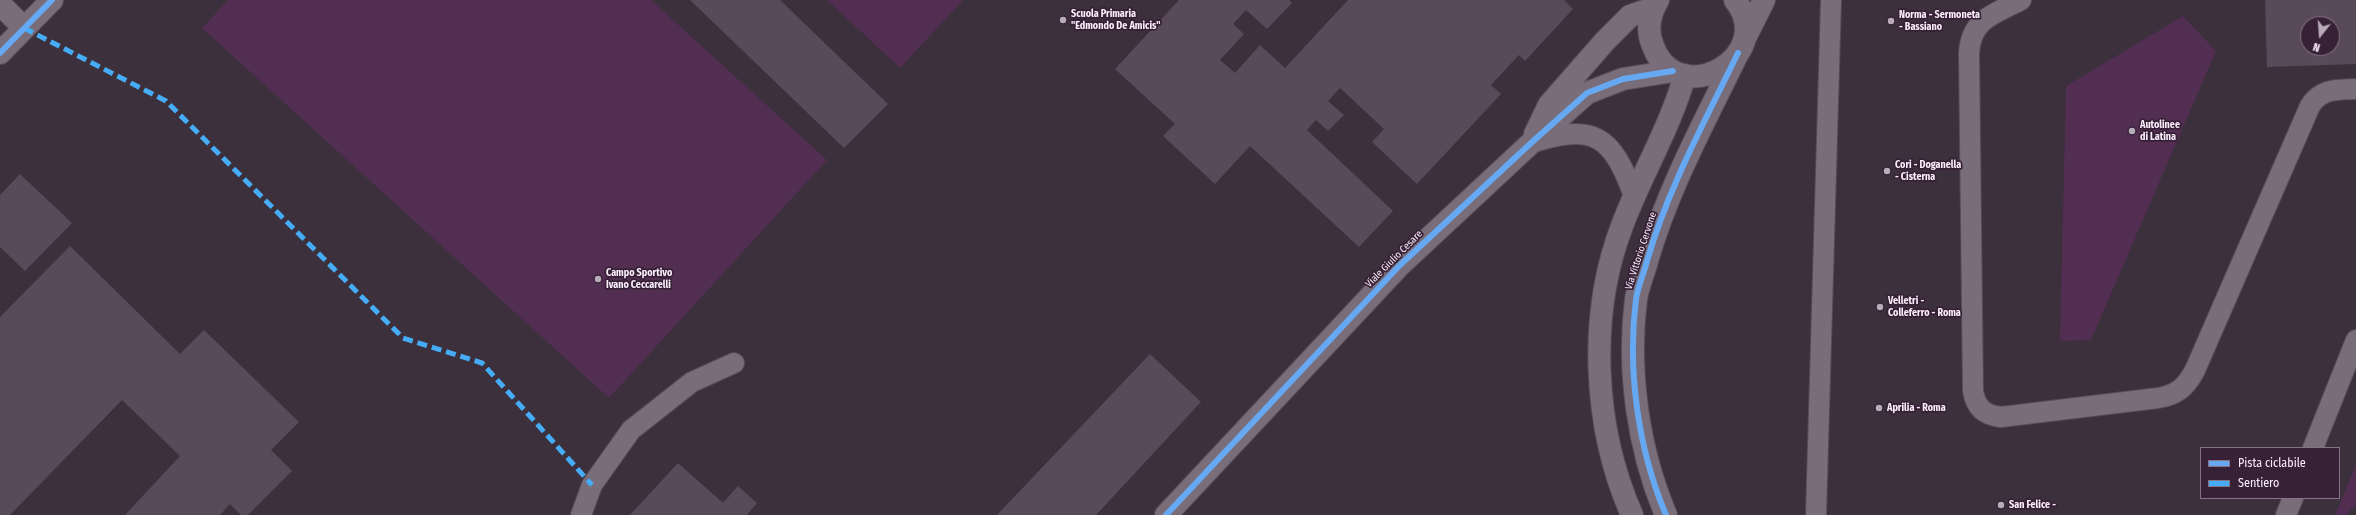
<!DOCTYPE html>
<html>
<head>
<meta charset="utf-8">
<style>
	body { margin:0 }
	#map { position:relative; width:2356px; height:515px; overflow:hidden; background:#3c303c; font-family:"Fira Sans Condensed",sans-serif }
	canvas { display:block }
	.legend { position:absolute; left:2200px; top:447px; width:140px; height:52px; box-sizing:border-box; background:#362137; border:1px solid #857386; margin:0; padding:5px 7px; list-style:none; font-size:12px; color:#fceefc }
	.legend li { display:flex; align-items:center; gap:8px; height:20px }
	.legend b { width:20px; border:1px solid #857386 }
	.north { position:absolute; left:2300px; top:16px; width:40px; height:40px; box-sizing:border-box; background:#362137; border:1px solid #857386; border-radius:50%; rotate:197deg; font-size:11px; font-weight:700; line-height:16px; text-align:center; color:#fceefc }
	.north::after { content:''; display:block; margin:auto; width:14px; height:18px; background:#b9acb9; clip-path:polygon(50% 0,100% 100%,50% 72%,0 100%) }
</style>
</head>
<body>
<div id="map">
<canvas width="2356" height="515"></canvas>
<ul class="legend">
<li><b style="height:5px;background:#66a8f1"></b>Pista ciclabile</li>
<li><b style="height:5px;background:#46acf6"></b>Sentiero</li>
</ul>
<div class="north">N</div>
</div>
<script>
const g = document.querySelector('canvas').getContext('2d');
g.lineJoin = 'round';
function fillPath(path, color) { g.fillStyle = color; g.fill(path, 'evenodd'); }
function trace(path, color, width, dash) { g.strokeStyle = color; g.lineWidth = width; g.lineCap = dash ? 'butt' : 'round'; g.setLineDash(dash || []); g.stroke(path); }
function write(font, color, halo, rows, align = 'center') {
  g.font = font + ' "Fira Sans Condensed",sans-serif'; g.lineWidth = 3.5; g.setLineDash([]); g.textBaseline = 'middle'; g.strokeStyle = halo; g.fillStyle = color; for (const [text, x, y, turn = 0] of rows) {
    g.save(); g.translate(x, y); g.rotate((+turn || 0) * Math.PI / 180); g.textAlign = isNaN(turn) ? turn : align; if (halo) g.strokeText(text, 0, 0); g.fillText(text, 0, 0); g.restore();
  }
}
const green = new Path2D(`
	M228,0H651L827,160L609,398L202,28Z
	M827,0H963L900,68Z
	M2183,16L2216,51L2091,340L2060,341L2066,86Z
	M2356,465V504L2346,515H2335Z`);
const building = new Path2D(`
	M690,0H780L888,104L844,148Z
	M1179,0H1289L1292,3L1267,29L1246,10L1233,24L1244,34L1220,60L1235,73L1260,45L1285,68L1348,0H1564L1573,9L1525,61L1519,55L1491,85L1501,94L1417,184L1372,142L1384,129L1340,88L1328,101L1344,115L1328,131L1316,120L1307,130L1393,211L1359,247L1250,146L1215,184L1163,136L1175,124L1115,69Z
	M2265,0H2356V64L2267,67ZM2308,24H2332V48H2308Z
	M20,174L72,223L25,271L0,247V195Z
	M70,246L180,354L204,330L299,422L271,450L292,471L248,515H241L230,504L220,515H125L180,456L122,400L10,515H0V317Z
	M1150,354L1201,402L1096,515H997Z
	M678,463L723,503L738,486L757,503L747,515H630Z`);
const lane = new Path2D(`
	M2021,0C1994,14 1971,19 1969,53L1973,391C1976,408 1984,415 2001,417L2158,398C2177,395 2186,387 2195,370L2310,106C2321,88 2337,90 2356,89
	M1531,143C1594,123 1612,135 1634,196
	M2313,448L2356,340
	M581,515L592,485L631,430L692,382L734,363
	M1816,515L1831,0
	M2286,515L2293,498`);
const street = new Path2D(`
	M1658,0C1649,15 1646,30 1653,46C1678,113 1779,56 1735,0
	M0,4L24,28
	M1745,38L1764,0
	M0,53L52,0
	M1535,134L1549,105L1605,41L1630,16L1653,8
	M1166,515L1399,266L1531,143L1587,93L1623,79L1673,71
	M1632,515C1593,427 1588,315 1622,226C1641,175 1670,128 1685,75
	M1666,515C1638,449 1627,370 1636,299C1638,286 1644,273 1647,261C1668,188 1705,121 1738,53`);
const quiet = new Path2D(`
	M24,28L166,101L403,338L482,363L592,485`);
const cycleway = new Path2D(`
	M0,53L52,0
	M1166,515L1399,266L1531,143L1587,93L1623,79L1673,71
	M1666,515C1638,449 1627,370 1636,299C1638,286 1644,273 1647,261C1668,188 1705,121 1738,53`);
const markers = [
	[1063,20,4,"#b9acb9"],
	[1891,21,4,"#b9acb9"],
	[2132,131,4,"#b9acb9"],
	[1887,171,4,"#b9acb9"],
	[598,279,4,"#b9acb9"],
	[1880,307,4,"#b9acb9"],
	[1879,408,4,"#b9acb9"],
	[2001,505,4,"#b9acb9"]
];
const poiNames = [
	["Scuola Primaria",1071,14],
	["\"Edmondo De Amicis\"",1071,26],
	["Norma - Sermoneta",1899,15],
	["- Bassiano",1899,27],
	["Autolinee",2140,125],
	["di Latina",2140,137],
	["Cori - Doganella",1895,165],
	["- Cisterna",1895,177],
	["Campo Sportivo",606,273],
	["Ivano Ceccarelli",606,285],
	["Velletri -",1888,301],
	["Colleferro - Roma",1888,313],
	["Aprilia - Roma",1887,408],
	["San Felice -",2009,505]
];
const streetNames = [
	["Via Vittorio Cervone",1641,251,-72],
	["Viale Giulio Cesare",1394,259,-45]
];
fillPath(green, '#522e52');
fillPath(building, '#594a5a');
trace(lane, '#564c56', 22);
trace(street, '#564c56', 24);
trace(lane, '#786d78', 20);
trace(street, '#786d78', 22);
trace(quiet, '#46acf6', 5, [10, 5]);
trace(cycleway, '#66a8f1', 6);
for (const [x, y, r, color] of markers) { const dot = new Path2D(); dot.arc(x, y, r, 0, 2 * Math.PI); g.fillStyle = color; g.fill(dot); trace(dot, '#362137', 1.5); }
write('bold 10px', '#fceefc', '#362137', poiNames, 'left');
write('10px', '#fceefc', '#362137', streetNames);
</script>
</body>
</html>
